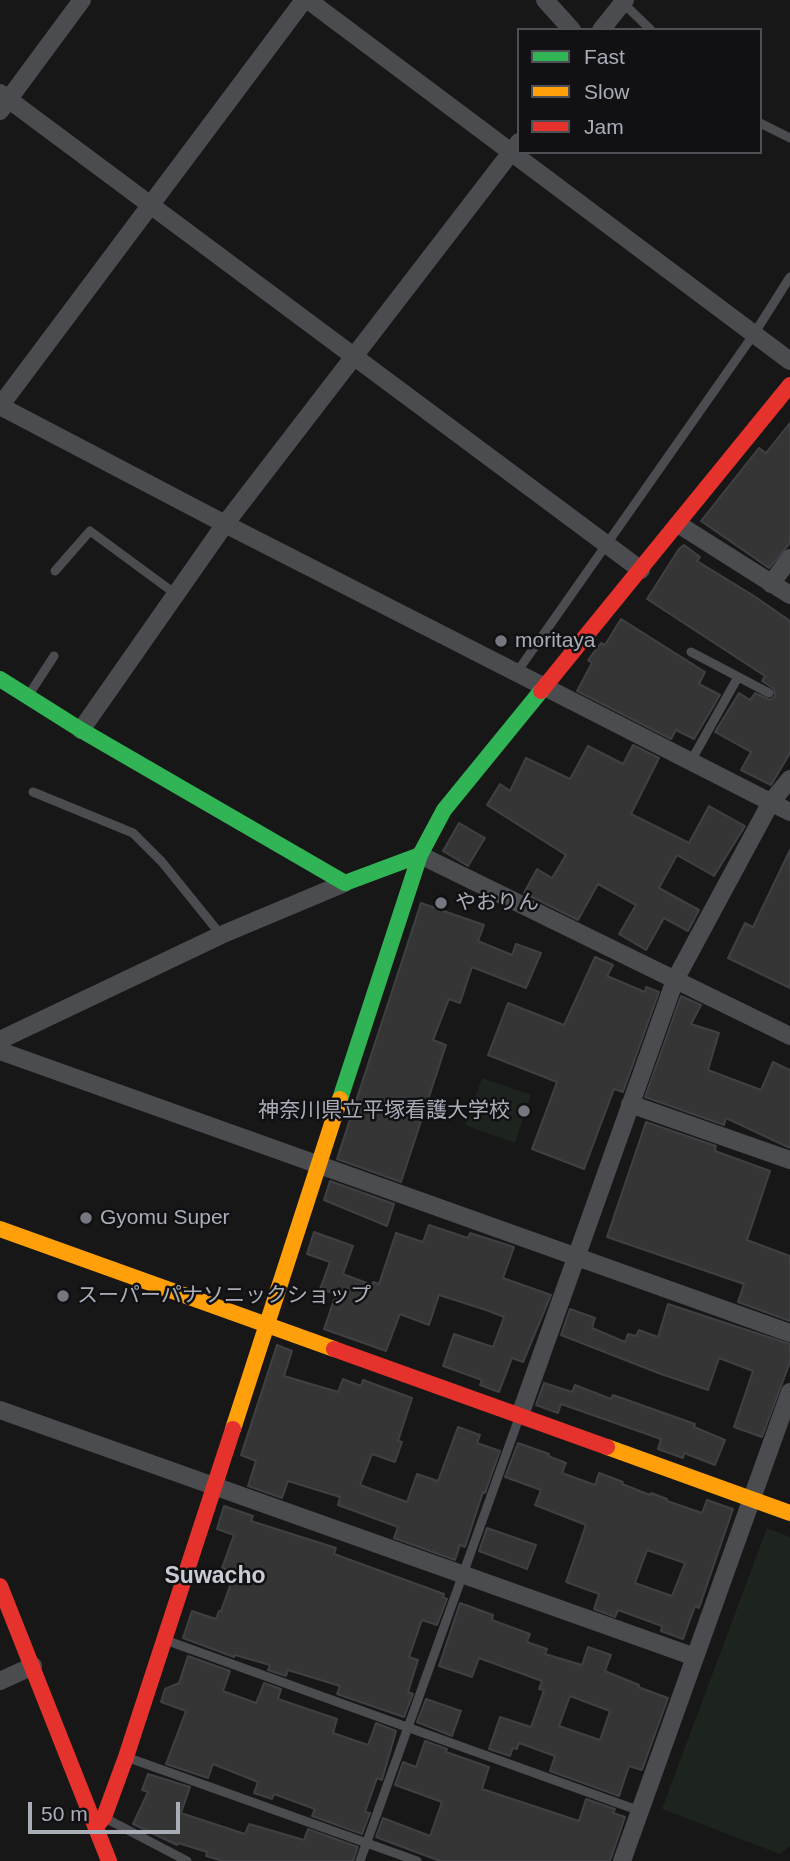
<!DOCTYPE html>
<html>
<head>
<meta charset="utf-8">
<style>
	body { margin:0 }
	#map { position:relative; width:790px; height:1861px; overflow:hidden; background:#171717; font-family:Helvetica,sans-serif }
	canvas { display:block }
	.legend { position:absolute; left:517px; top:28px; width:245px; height:126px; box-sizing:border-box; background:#111113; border:2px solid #4d4f55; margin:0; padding:9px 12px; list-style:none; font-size:21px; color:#a8adb8 }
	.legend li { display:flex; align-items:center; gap:14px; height:35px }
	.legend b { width:35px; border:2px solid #4d4f55 }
	.scale { position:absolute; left:28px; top:1802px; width:152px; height:32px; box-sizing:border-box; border:4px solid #a8adb8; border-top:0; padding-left:9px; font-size:21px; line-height:24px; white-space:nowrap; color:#a8adb8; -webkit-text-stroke:5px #111113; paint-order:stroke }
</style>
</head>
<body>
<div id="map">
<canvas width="790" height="1861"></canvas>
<ul class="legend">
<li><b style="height:9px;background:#30b455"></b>Fast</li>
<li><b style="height:9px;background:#ff9f0a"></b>Slow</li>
<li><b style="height:9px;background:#e5322d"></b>Jam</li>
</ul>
<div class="scale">50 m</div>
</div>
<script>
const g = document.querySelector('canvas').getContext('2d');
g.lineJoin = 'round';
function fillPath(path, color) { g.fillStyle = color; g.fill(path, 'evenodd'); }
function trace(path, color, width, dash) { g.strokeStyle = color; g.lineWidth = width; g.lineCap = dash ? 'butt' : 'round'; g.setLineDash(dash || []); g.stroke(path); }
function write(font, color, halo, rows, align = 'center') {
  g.font = font + ' Helvetica,"Noto Sans JP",sans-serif'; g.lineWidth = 5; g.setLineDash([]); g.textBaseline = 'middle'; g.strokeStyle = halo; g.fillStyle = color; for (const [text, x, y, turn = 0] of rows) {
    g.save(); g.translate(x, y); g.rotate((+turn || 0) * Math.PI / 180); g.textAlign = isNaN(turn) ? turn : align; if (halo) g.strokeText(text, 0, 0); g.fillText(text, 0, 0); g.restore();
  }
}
const green = new Path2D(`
	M482,1078L531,1095L515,1143L465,1125Z
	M767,1528L790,1537V1846L780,1854L662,1809Z`);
const building = new Path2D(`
	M790,423V543L769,568L701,521L759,448L766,453Z
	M684,545L700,557L697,561L754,596L790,621V753L771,785L741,770L751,752L715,732L739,693L750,700L755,693L770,700L775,696L774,689L762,681L765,676L647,599L679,549Z
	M621,619L705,672L699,684L720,695L694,739L676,730L671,739L577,691L592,663L588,660L601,643L605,645Z
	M633,745L659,758L631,814L689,843L709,806L745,826L714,876L677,855L659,888L699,910L688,931L664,918L646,950L619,934L636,905L598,884L578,920L524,893L537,869L552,878L566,855L487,805L500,784L510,791L526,758L570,779L588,746L623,764Z
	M459,823L485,838L468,866L443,851Z
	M790,850V988L728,958L745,923L753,927Z
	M421,903L484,925L478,941L512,955L516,944L541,953L526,988L472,967L460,1003L449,999L433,1040L446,1045L401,1182L337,1159Z
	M595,957L613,965L607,976L645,992L646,987L659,992L623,1092L614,1089L584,1169L532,1149L557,1082L488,1055L508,1003L564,1025Z
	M681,996L701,1005L691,1024L719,1033L708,1070L761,1090L773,1062L790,1070V1148L726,1118L724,1125L645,1097Z
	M646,1122L716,1146L715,1151L770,1171L747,1240L790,1256V1321L738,1302L744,1284L607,1237Z
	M330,1181L394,1204L387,1226L324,1200Z
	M429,1225L468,1238L470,1233L514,1247L503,1278L551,1295L523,1362L512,1358L499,1392L480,1385L482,1380L443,1366L454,1334L493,1347L504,1317L486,1310L439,1295L429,1325L400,1314L386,1351L324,1329L336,1294L320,1289L330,1262L307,1254L314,1232L353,1246L343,1274L372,1285L373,1282L379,1284L396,1233L423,1242Z
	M668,1304L790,1344V1362L762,1437L734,1427L753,1371L719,1358L708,1390L661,1374L561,1335L570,1309L595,1318L592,1328L625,1342L628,1334L636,1336L639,1330L658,1337Z
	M277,1345L292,1351L284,1376L338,1392L343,1379L361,1386L363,1380L412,1398L398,1441L402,1442L395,1462L372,1454L360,1485L407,1502L417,1474L438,1481L458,1427L480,1435L477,1443L500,1451L485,1493L483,1492L465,1547L460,1545L455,1560L394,1538L398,1527L338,1505L340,1497L288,1481L282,1498L248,1486L256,1461L241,1455Z
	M544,1383L572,1392L575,1385L611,1399L613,1395L695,1424L694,1427L725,1440L715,1465L684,1453L683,1458L658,1449L661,1439L561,1404L558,1413L536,1405Z
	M518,1443L549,1454L548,1456L566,1463L562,1473L595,1485L599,1473L623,1482L622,1484L650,1495L651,1493L667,1499V1501L702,1513L707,1500L733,1509L699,1608L695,1606L683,1639L661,1631L662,1626L618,1610L615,1617L594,1609L599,1594L566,1582L586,1525L535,1505L541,1490L505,1477ZM647,1550L685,1563L672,1596L635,1583Z
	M224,1506L253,1516L251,1521L336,1548L334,1554L444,1594L443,1597L447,1599L437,1625L422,1620L409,1657L418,1660L408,1692L413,1694L404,1717L337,1694L340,1686L288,1670L286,1676L268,1670L270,1665L235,1655L234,1657L183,1638L192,1611L216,1619L219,1611H221L235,1572L222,1568L234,1535L217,1529Z
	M487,1528L536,1545L527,1569L479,1551Z
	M460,1603L493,1615L492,1620L530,1634L527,1642L547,1649L545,1654L582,1665L588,1647L611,1655L605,1671L639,1685L638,1687L668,1698L642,1770L629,1766L619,1796L550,1771L555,1756L519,1743L517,1749L513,1748L510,1756L489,1749L500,1717L531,1727L544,1690L539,1689L542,1681L479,1658L472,1677L439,1666ZM570,1696L610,1711L600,1740L559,1726Z
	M188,1656L230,1671L223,1691L256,1703L264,1683L281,1689L278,1699L337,1719L333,1733L368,1745L376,1723L396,1731L382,1780L377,1778L365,1812L370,1813L362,1834L312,1816L315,1809L274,1794L272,1799L254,1793L258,1782L213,1764L208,1778L166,1764L186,1711L161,1702L165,1689L179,1683Z
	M426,1699L461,1711L452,1736L417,1722Z
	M425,1741L447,1749L446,1752L489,1767L482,1789L579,1821L586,1799L615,1809L613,1813L625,1817L610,1861H440L376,1837L383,1818L430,1836L442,1802L395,1785L403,1762L416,1767Z
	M148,1774L190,1787L181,1813L245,1834L249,1824L304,1840L308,1829L358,1847L353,1861H223L206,1856L207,1852L178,1843L177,1845L133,1824L148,1792L142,1790Z`);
const lane = new Path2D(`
	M623,3L651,30
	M760,123L790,138
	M55,571L90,531L177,595
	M691,652L769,693
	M517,672L754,334L790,277
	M30,693L54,656
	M691,761L738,677
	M33,792L133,833L162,862L221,935
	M168,1641L640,1811
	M129,1758L417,1861
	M105,1818L187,1861
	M360,1861L519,1418`);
const street = new Path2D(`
	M308,0L790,361
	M545,0L572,30
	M601,30L625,0
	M0,93L641,570
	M0,111L82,0
	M0,406L225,524L790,812
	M0,406L304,0
	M678,524L790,595
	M771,584L790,558
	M81,730L225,524L519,142
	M420,855L790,1036
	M0,1040L221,935L345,883
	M0,1051L790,1333
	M630,1104L790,1160
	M0,1410L695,1657
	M520,1415L675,980L771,802L790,779
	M0,1681L33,1666
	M622,1861L790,1392`);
const fast = new Path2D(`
	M0,679L81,730L345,883L420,855
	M340,1099L420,855L444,810L541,691`);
const slow = new Path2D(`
	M0,1229L334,1349
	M233,1429L340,1099
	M607,1447L790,1513`);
const jam = new Path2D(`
	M541,691L790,385
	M334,1349L607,1447
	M0,1586L109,1861
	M96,1827L104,1817L126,1757L233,1429`);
const markers = [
	[501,641,7,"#757880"],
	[441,903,7,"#757880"],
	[524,1111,7,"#757880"],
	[86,1218,7,"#757880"],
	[63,1296,7,"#757880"]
];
const poiNames = [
	["moritaya",515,641],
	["やおりん",455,903],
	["神奈川県立平塚看護大学校",510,1111,"right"],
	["Gyomu Super",100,1218],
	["スーパーパナソニックショップ",77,1296]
];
const neighbourhoodNames = [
	["Suwacho",215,1577]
];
fillPath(green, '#1d241e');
fillPath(building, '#353536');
trace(building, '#3f4043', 2);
trace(lane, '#4b4c50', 9);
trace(street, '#4b4c50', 18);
trace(fast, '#30b455', 16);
trace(slow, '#ff9f0a', 16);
trace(jam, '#e5322d', 16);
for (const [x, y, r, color] of markers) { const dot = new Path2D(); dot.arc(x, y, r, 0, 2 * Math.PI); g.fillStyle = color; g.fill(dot); trace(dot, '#111113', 2.5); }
write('21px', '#a8adb8', '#111113', poiNames, 'left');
write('bold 23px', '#c9ccd4', '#111113', neighbourhoodNames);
</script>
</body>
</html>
